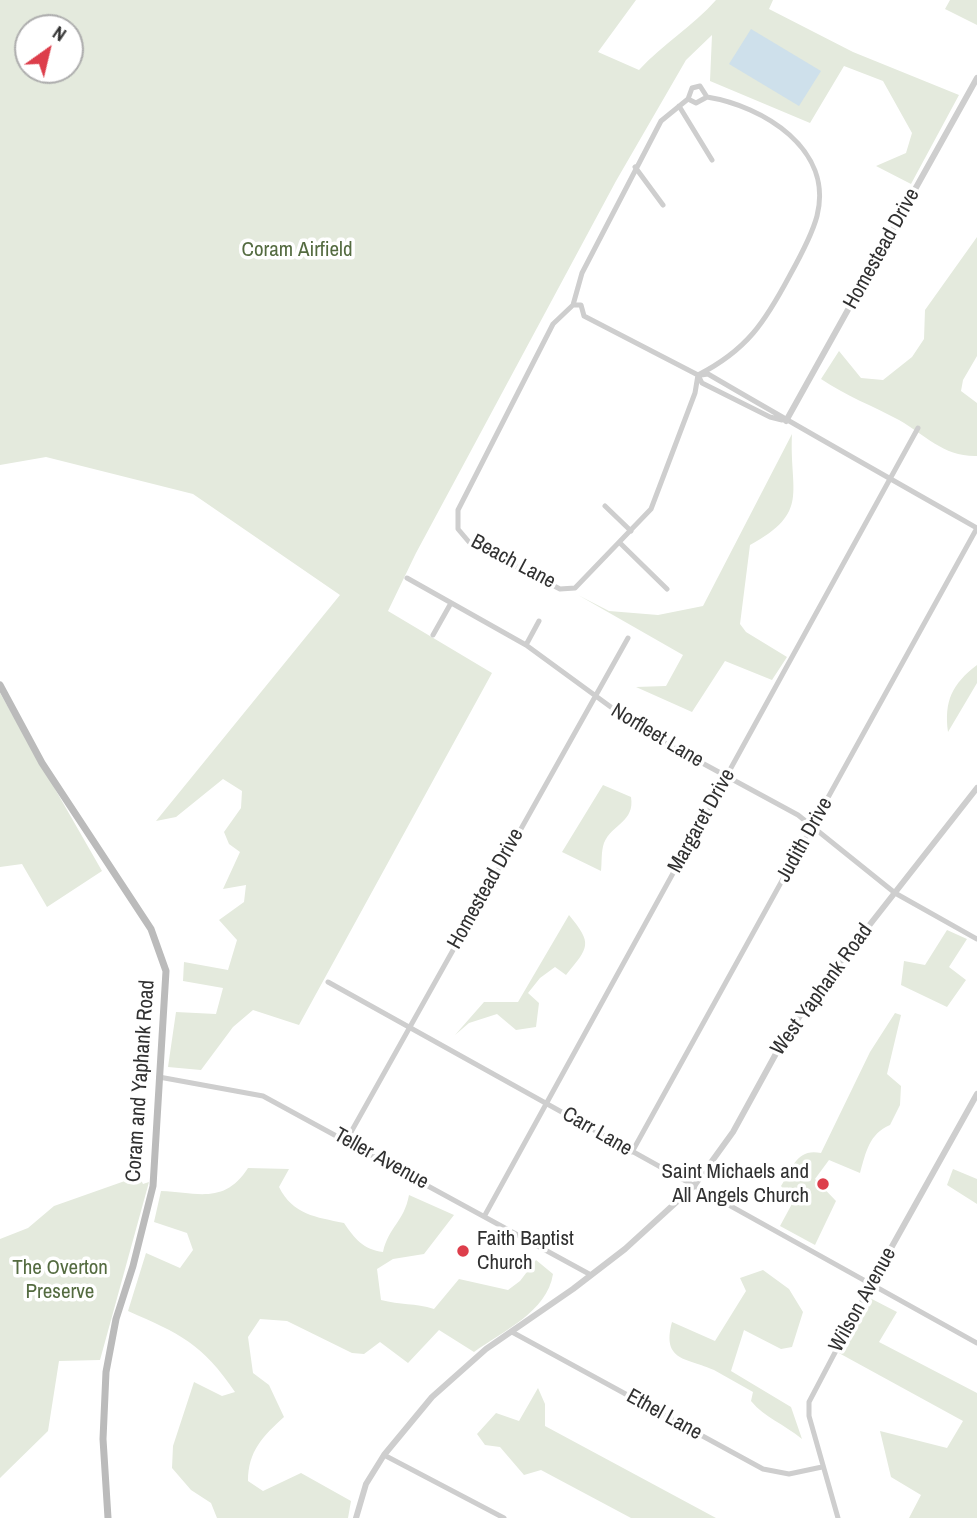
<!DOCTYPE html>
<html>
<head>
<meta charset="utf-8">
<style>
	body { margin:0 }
	#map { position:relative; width:977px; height:1518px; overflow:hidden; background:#fff; font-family:"Archivo Narrow",sans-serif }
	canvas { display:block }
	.north { position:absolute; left:14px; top:14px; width:70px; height:70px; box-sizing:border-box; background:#fff; border:2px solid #adadad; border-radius:50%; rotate:34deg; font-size:19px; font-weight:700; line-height:28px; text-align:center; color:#313131 }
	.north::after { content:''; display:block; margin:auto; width:24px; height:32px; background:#dd3e4b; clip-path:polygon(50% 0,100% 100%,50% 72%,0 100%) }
</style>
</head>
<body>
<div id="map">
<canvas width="977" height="1518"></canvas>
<div class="north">N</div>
</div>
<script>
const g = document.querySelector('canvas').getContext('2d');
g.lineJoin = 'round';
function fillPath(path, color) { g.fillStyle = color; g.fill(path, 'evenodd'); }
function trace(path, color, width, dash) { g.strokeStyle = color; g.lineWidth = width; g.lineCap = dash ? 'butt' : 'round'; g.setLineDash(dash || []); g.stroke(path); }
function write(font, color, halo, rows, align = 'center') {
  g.font = font + ' "Archivo Narrow",sans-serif'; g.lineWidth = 7; g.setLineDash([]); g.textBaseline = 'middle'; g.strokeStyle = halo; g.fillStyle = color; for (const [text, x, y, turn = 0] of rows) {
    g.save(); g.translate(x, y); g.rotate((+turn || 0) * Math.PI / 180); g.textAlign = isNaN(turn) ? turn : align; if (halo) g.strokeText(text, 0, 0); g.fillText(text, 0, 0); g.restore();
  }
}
const green = new Path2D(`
	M0,0H636L598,52L639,70C663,44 693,26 716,0H773L769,9L853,52L959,95L911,184L876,166L906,153L912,133L883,81L844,66L810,123L710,81L712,35L686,60L616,181L416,553L388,611L492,673L299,1025L253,1010L233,1027L201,1070L168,1067L176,1012L216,1014L223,988L183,981L184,962L228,970L237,940L219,920L244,902L246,885L223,889L240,852L229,844L224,832L241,808L242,791L223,779L176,817L156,821L340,595L193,494L46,457L0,465ZM28,28H70V70H28Z
	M950,0H977V25L945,9Z
	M977,237V356L963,380L961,391L977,403V456C944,457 925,435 899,420C873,406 846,396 821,379L839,351L861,378L883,380L912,357L924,339L925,310Z
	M792,434C789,492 811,512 750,545L740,624L746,632L787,657L772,680L725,661L692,712L636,687L666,686L683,655L578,595L609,611L658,615L703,606Z
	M977,665V683L948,732C944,701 952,684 977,665Z
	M0,693L102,871L47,907L22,864L0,867Z
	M603,785L631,797C635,822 612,824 604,843C601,851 602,863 601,871L562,852Z
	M569,915C593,944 589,947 566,975L555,967L540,978L528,993L539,1003L536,1027L516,1030L497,1014L469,1023L455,1035L484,1002H518Z
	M947,930L967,939L949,967L966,980L947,1007L901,985L904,961L925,965Z
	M895,1013L901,1015L887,1074L901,1086L900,1105L890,1125C869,1134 866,1152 860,1173L829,1160L815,1179L836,1201L815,1245L780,1226L793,1202L781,1186C793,1167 797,1148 821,1153L870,1052Z
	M248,1168L289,1169L279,1187C293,1215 316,1217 344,1223C354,1238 364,1250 383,1252C389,1226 404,1222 409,1195L454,1215L424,1254L393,1259L377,1269L381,1300C400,1305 415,1303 434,1309L459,1279L508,1290L520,1281L536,1260L553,1274C547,1312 503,1331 474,1352L439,1330L408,1363L380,1342L364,1354L352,1353L287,1321L260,1319L248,1337L253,1373L269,1385L284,1417C263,1436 248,1451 248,1481L263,1491L301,1473L351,1501L348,1518H217L211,1503L191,1490L172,1468L173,1446L194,1382L222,1396L235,1392C202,1343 180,1334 128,1311L146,1253L180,1268L193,1250L187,1233L154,1222L161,1191C199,1193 225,1204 248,1168Z
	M953,1169L977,1179V1204L947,1185Z
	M139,1176L143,1184L149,1182L100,1360L59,1361L48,1431L0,1478V1239L28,1228L54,1206Z
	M763,1270L789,1289L803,1312L792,1347L781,1349L744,1330L731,1371L791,1407L802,1439C784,1424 765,1418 751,1401L753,1392C740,1385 727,1377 714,1370C688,1358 661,1362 672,1322L715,1341L746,1291L740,1278Z
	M868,1297L897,1312L879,1342L977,1393V1518H909L921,1495L891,1477L880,1431L947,1448L963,1421L837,1352Z
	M538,1388L545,1404V1426L716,1518H631L541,1470L524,1475L500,1447L485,1445L477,1434L496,1413L519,1421Z`);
const water = new Path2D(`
	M751,29L821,71L799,106L729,64Z`);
const minor = new Path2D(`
	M688,99L696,103L707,97L700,86L692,88L688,99L661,121L582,273L573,305L553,324L458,510V529L469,542L560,589L575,588L651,509L695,393L698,375
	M679,106L712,160
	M635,167L663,205
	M573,305H581L584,316L698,375L702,383L770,417L782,420
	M698,375C747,350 765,322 790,275C800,257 812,235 817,216C834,149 763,106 707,97
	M701,375L708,374C797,426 887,477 977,528
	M605,506L631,531
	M620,543L667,589
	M407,578L526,645L645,732L798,815L895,893L977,939
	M433,635L451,603
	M526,645L539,621
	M328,982L977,1343
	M159,1077L263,1096L591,1275
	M346,1141L628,638
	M632,1152L977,528
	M485,1215L918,428
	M512,1332L763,1469L789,1474L822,1467
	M384,1455L504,1518
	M838,1518L809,1416V1402L871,1284`);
const tertiary = new Path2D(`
	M786,421L977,78
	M871,1284L977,1094
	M356,1518L366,1484L384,1455L432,1397L486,1349L573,1289L625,1249L694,1186L733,1132L784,1039L813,997L977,788`);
const secondary = new Path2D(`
	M0,685L42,763L151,929L166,971L153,1186L133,1266L116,1319L106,1372L103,1439L108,1518`);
const markers = [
	[823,1184,7,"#dd3e4b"],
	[463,1251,7,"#dd3e4b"]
];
const streetNames = [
	["Homestead Drive",882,249,-61],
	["Beach Lane",513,562,28],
	["Norfleet Lane",657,736,31],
	["Margaret Drive",702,821,-61],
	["Judith Drive",805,840,-61],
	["Homestead Drive",486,889,-61],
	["West Yaphank Road",822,990,-54],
	["Coram and Yaphank Road",141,1081,-86],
	["Carr Lane",597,1132,30],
	["Teller Avenue",381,1159,29],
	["Wilson Avenue",863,1300,-61],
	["Ethel Lane",664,1415,29]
];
const parkNames = [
	["Coram Airfield",297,250],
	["The Overton",60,1268],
	["Preserve",60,1292]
];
const poiNames = [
	["Saint Michaels and",809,1172],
	["All Angels Church",809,1196],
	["Faith Baptist",477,1239,"left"],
	["Church",477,1263,"left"]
];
fillPath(green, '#e4eadd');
fillPath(water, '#cee0eb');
trace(minor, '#cecece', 5);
trace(tertiary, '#cecece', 6);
trace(secondary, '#bbb', 7);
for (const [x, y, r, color] of markers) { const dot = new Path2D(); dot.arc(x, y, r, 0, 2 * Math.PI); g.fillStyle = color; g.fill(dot); trace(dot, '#fff', 2.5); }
write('21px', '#313131', '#fff', streetNames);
write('21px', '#546b40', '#fff', parkNames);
write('21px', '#313131', '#fff', poiNames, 'right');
</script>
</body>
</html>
